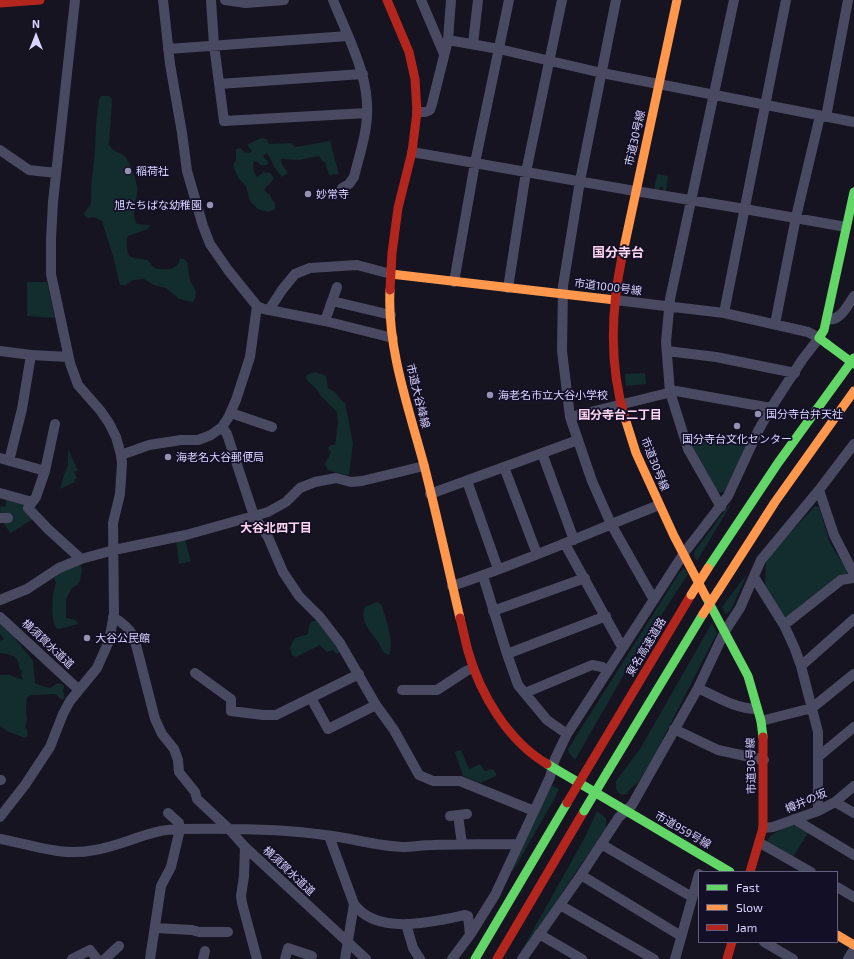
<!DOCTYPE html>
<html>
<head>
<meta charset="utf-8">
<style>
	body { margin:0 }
	#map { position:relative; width:854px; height:959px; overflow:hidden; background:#161421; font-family:"Exo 2",sans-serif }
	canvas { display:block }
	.legend { position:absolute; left:698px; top:871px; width:140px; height:72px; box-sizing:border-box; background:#130f26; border:1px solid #625e7d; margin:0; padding:5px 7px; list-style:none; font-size:12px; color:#d9d4ff }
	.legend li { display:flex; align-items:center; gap:8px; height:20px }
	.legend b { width:20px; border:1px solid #625e7d }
	.north { position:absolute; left:16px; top:16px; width:40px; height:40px; -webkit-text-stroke:3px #130f26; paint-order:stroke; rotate:0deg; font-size:11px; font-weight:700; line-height:16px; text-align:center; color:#d9d4ff }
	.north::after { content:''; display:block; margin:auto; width:14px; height:18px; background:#d9d4ff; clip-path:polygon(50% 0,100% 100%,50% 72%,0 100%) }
</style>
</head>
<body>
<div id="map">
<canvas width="854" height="959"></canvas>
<ul class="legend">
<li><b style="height:5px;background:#63d668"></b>Fast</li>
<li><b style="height:5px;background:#ff974d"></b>Slow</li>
<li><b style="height:5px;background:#b3261e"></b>Jam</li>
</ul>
<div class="north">N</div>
</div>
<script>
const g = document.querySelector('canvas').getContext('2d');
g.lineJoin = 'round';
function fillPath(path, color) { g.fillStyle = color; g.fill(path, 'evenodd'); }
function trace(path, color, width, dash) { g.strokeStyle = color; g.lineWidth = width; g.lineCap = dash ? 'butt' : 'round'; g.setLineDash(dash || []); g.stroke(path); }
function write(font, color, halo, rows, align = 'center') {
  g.font = font + ' "Exo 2","Noto Sans JP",sans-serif'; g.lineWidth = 3.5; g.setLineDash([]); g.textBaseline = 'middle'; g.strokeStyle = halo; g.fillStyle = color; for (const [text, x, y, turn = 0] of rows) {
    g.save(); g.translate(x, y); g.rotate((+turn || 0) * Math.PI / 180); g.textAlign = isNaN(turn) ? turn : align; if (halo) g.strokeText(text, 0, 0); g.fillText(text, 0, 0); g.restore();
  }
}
const green = new Path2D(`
	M101,96H109L112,99L109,144C112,152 117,151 123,155C130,160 136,178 137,187C139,199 129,211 137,224L150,225L148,229L128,236C125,243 127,249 129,256L134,258L148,260L153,267C159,270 174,271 178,264C179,263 179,260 180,258L184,259L187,262L190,280L196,292L195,299L192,302L179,299L166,288L154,285L144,279L133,280L126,285H120L113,256L102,221L94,217L88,218L85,216L84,213L91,204V186L95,152L96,124L99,99Z
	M261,138L267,139L269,144L291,143L295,147L330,141L339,174L329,175L325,162H323L319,156L299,160L281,159L282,164L288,173L282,177L274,167L271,160L267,153L263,156L268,162L267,165H260L258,162L255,161L253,163L254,172L257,177L264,172L270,173L274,178C271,184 267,184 264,190L270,195L273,201L275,203V209L269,212L258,209L250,201L246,186L239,179L233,166L236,160V149L240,148L244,152L250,153L252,151L247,145Z
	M657,174L668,176L666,192L663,191V187H660L659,190H654Z
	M27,282H47L55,318L27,316Z
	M315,372L326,376L328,388C331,390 336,392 338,396C341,399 341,401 345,403L353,443L349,475H344L328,470L325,464L331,452L328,448L330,445H335L338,422L337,412L320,395C318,388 309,384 306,378L307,375Z
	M645,373L646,384L626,386L625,374Z
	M688,438L748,444L724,492H715Z
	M68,449L78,471L74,472L77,478L74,480L75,482L60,489L64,475L68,465Z
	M7,498L23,502L24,507L33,519L11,533C4,526 0,516 0,506L5,507Z
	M729,505L730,506L697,561L694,556V552Z
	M815,506L819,507L830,543L848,572L846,576L786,618L782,616L765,588L766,559Z
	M184,537L191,561L179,564L176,539Z
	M76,563L81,566L82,570L80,581L77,585L72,588L66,599V618L76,620L78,624C72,625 64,629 57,629C50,620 52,593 56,583L54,578L63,570Z
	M684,568L688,574L630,664L575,760L569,753L568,749L679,573Z
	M748,572L731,610L726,614L725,613L722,607Z
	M377,602L381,604C385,615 395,645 389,655L384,653C382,650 380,645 378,642C371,632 359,621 365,607Z
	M0,619L33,661L35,683L42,686L50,688L58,683L64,685L63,691L65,697L63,699H60L57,695L53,694L32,695L27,697L26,710L27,718L25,728L27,730L28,736L25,738L9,732L0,726V675H10L23,680L21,675L22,671C18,668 20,666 18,662C15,654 7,654 0,653V641L4,639L0,634Z
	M316,620L342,651L336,654L333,650L327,652L320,645L296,657L292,655L290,648C292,645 292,641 295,639C298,636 304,636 308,634L309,626L311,622Z
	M712,623L717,633L654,756L638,783L631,788L627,794C617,797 615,789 616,781L640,749Z
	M461,750L469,769L480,764L485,771L493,769L496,773V776L480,783L463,776L455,752Z
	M553,786L559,789L555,798L513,871L510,869L550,787Z
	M597,811L606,818V828L518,957L584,839Z
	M791,825L797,826L808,833L793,857L767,842C769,833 784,829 791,825Z`);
const street = new Path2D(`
	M163,0L170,64L182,133L187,171L203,226L210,244L228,270L257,306L264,309L325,321L393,338
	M211,0L214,45L224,121L367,113
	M225,0L246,3L284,0
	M333,0C349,40 373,81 366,126C364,143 358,160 354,177L349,184L342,188
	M421,0L444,54
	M616,0L580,181L563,286L562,351L570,417L592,481L611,524L654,600
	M448,40L499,49L602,73L854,122
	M473,44L478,0
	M168,49L348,36
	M219,84L363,74
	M417,112H425L430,110L432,104L448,40L451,0
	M826,117L848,0
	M0,150L29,170L56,173
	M412,152L629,190L739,208L846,227
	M454,282L475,163L509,0
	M508,288L526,172L562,0
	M332,301L391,315
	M269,310L282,290L295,274L310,268L357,265L391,274
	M724,313L786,0
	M827,319C840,322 847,306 854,296
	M325,321L337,287
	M775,324L796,217L820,116
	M0,351L31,355L68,357
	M667,351L716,357L795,373
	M231,413L272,427
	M570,417L676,391L771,408
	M55,424L45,471L36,497L28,508L48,529L81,559
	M222,427L227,434L254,516L268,537L283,572L299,596L320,617L340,643L376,705L394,730L419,775L433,781H460L534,811
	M542,453L574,540
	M121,455L149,445L181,440H198L211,435L222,427L228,418L236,400L250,357L257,306
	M0,458L45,471
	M9,461L22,409L31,355
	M504,467L537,554
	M467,481L498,569
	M819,490L834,535L854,574
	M0,493L32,502
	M430,494L578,440
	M721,507L688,449L670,392L666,342L670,299L734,0
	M0,518H8
	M565,544L622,647
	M483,576L507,654L518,685L547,720L567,734
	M754,577L784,625L795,649L801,666L818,732V811
	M452,586C522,563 590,532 659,505
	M0,600L27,589L59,568L81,559L114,550L186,535L268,512L286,502L300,488L315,482L336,478L351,482L362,481L424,466
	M493,611L585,578
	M0,617L79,690
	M113,617C122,622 129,628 134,637L155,719L162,734L174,749L178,760L179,772L195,792L197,799L229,829L245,847L366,959
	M784,625L841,580L854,578
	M507,654L606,616
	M801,666L854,619
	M195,673L231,699V711L263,715H276L359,674
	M698,688C717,697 736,709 757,709
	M402,690H437L466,671L473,668
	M525,693L592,665L602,667L608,671
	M311,698L328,729L376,705
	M761,721L812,708L854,674
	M674,729L718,750L764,760
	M818,757L854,727
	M0,780H1
	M835,802L854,813
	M458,815L462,844
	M450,816L467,814
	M0,817L25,785L50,747L63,714L70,701L97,668L109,641L114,614L113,523L120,494L122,463L121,455L116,437L109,423L100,410L78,385L70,363L51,274V239L53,202L75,0
	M794,819L854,855
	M763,828L773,827L818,811L835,802L854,786
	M329,836L354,904C377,936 433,922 465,915L468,916L470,935
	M0,839C34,845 60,857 95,850C125,845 150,829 180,829C228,828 278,828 325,835C351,838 377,846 403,847C413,847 423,845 433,845C461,844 490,844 518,844
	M760,843L811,872
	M601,844L692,897
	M245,847L244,876L241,896L242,903L257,959
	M581,875L681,936
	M837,887L854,897
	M560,905L654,959
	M406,924L413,948L420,959
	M155,928L192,930L199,932H228
	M539,934L582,959
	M764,942L793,959
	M72,959L90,950L97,959
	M105,959L119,946
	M150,959L161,886L171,867L180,829L179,823L168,813
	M203,959L205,951
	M285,959L288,948L312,956
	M345,959L354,904
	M452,959L470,935L495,895L550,777L555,759L567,734L684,553L728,496L758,431L771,408L802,360L819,338L808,332L724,313L615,300
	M522,959L581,875L619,817L632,805L698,688L725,631L740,608L761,560L819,490L854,444
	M675,959L699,874
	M848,959L854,949`);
const fast = new Path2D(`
	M827,344L819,338L824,330L854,192
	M708,568L778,463L854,358
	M706,597L748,676L761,721L763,737
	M547,764L730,872
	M608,771L703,614
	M475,959L567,803`);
const slow = new Path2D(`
	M622,257L677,0
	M391,274L615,300
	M390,290C387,349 409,409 424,465C437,516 448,567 460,618
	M625,418L636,453L674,536L706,597
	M718,591L775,502L854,391
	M837,935L854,945`);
const jam = new Path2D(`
	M387,0L409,52L415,79L417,112L412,152L398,208L392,253L390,290
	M0,3L40,0
	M622,257C611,310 609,366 625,418
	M460,618C463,629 465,640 468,651C480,694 508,741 547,764
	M592,761L691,595
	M750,872L763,828V737
	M497,959L584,811
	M727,959L732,942`);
const fastBridge = new Path2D(`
	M827,344L854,364
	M584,811L608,771`);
const slowBridge = new Path2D(`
	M691,595L708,568
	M703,614L718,591`);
const jamBridge = new Path2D(`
	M567,803L592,761`);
const markers = [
	[128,171,4,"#9591b1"],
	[308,194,4,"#9591b1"],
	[210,205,4,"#9591b1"],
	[490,395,4,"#9591b1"],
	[758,414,4,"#9591b1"],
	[737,426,4,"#9591b1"],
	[168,457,4,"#9591b1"],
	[87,638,4,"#9591b1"]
];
const streetNames = [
	["市道30号線",635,138,-77],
	["市道1000号線",608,287,7],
	["市道大谷峰線",418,396,76],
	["市道30号線",655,464,68],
	["横須賀水道道",48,644,43],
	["東名高速道路",646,647,-59],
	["市道30号線",751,766,-91],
	["樽井の坂",806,801,-23],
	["市道959号線",683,830,30],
	["横須賀水道道",289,871,43]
];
const poiNames = [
	["稲荷社",136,171],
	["妙常寺",316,194],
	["旭たちばな幼稚園",202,205,"right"],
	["海老名市立大谷小学校",498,395],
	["国分寺台弁天社",766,414],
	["国分寺台文化センター",737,439,"center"],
	["海老名大谷郵便局",176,457],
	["大谷公民館",95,638]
];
const neighbourhoodNames = [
	["国分寺台二丁目",620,415],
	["大谷北四丁目",276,528]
];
const quarterNames = [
	["国分寺台",618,253]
];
fillPath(green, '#132c2d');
trace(street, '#4a4962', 10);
trace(fast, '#63d668', 9);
trace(slow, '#ff974d', 9);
trace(jam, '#b3261e', 9);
trace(fastBridge, '#63d668', 9);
trace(slowBridge, '#ff974d', 9);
trace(jamBridge, '#b3261e', 9);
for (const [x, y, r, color] of markers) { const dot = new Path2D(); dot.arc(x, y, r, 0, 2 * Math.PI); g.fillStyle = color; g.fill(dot); trace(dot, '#130f26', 1.5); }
write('11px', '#d9d4ff', '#130f26', streetNames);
write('11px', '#d9d4ff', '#130f26', poiNames, 'left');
write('bold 12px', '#ffd6f0', '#130f26', neighbourhoodNames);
write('bold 13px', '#ffd6f0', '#130f26', quarterNames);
</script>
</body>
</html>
